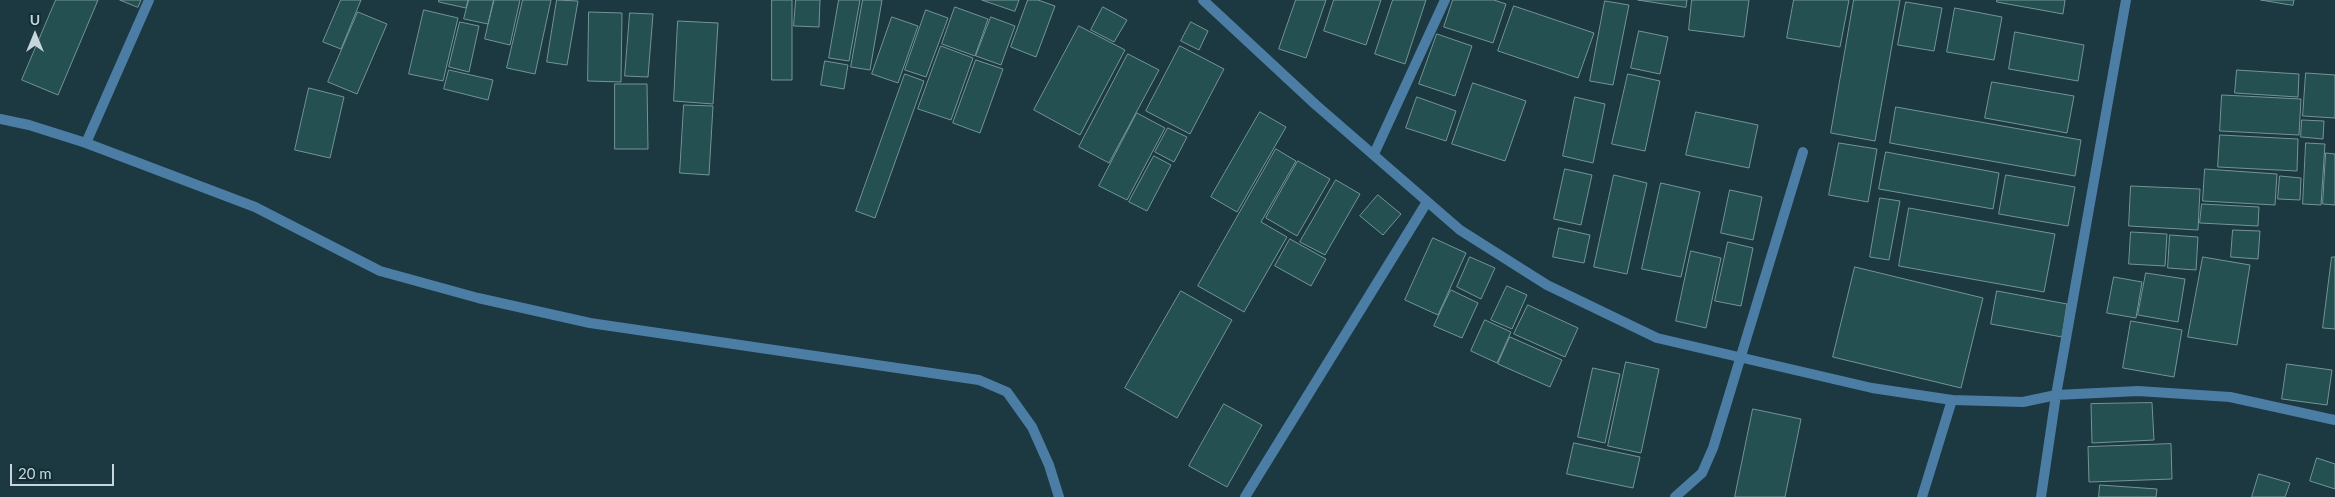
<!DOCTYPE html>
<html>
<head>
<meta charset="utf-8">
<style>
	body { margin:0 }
	#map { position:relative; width:2335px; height:497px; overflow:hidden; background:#1c3841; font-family:Lato,sans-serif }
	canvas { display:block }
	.north { position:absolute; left:10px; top:10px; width:50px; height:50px; -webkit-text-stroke:4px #122e36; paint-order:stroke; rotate:0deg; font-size:14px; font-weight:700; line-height:20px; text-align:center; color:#c7d6dc }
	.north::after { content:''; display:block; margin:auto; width:18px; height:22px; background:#c7d6dc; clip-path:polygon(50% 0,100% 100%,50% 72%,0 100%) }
	.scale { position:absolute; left:10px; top:464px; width:104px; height:22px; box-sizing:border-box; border:2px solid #c7d6dc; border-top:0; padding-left:6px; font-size:15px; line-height:18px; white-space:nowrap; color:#c7d6dc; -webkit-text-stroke:4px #122e36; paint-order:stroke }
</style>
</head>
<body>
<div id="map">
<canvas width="2335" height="497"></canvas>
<div class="north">U</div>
<div class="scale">20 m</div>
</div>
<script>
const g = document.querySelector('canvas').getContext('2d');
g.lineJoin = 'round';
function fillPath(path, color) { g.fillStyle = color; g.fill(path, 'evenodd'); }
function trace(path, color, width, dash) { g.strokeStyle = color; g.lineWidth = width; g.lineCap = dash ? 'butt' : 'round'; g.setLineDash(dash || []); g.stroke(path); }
const building = new Path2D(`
	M56,0H98L58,95L22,80Z
	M120,0H141L138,7Z
	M341,0H361L341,49L323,42Z
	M439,0H468L466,8L439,2Z
	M469,0H494L488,24L464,19Z
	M494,0H520L510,45L485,39Z
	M523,0H551L535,74L507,68Z
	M557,0L578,1L567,65L547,62Z
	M772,0H792V80H772Z
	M796,0H820L819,27L794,26Z
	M839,0H860L849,61L829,58Z
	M863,0H882L870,70L851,67Z
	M982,0H1019L1015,11Z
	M1028,0H1038L1055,6L1036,57L1011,47Z
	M1296,0H1326L1306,58L1279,49Z
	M1334,0H1381L1366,45L1324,31Z
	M1393,0H1426L1405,64L1375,54Z
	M1453,0H1494L1506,4L1493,43L1444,27Z
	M1638,0H1687L1686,7Z
	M1692,0H1749L1744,37L1689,30Z
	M1794,0H1849L1840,47L1787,38Z
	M1854,0H1900L1875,141L1831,133Z
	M1997,0H2065L2063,14L1997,2Z
	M2261,0H2294L2293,5Z
	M1605,1L1629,5L1613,85L1590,81Z
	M1906,2L1942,8L1934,51L1898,45Z
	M1514,6L1594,33L1578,78L1498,51Z
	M955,7L988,19L975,56L942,44Z
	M1103,7L1127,20L1114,42L1091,30Z
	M1955,8L2002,17L1994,60L1947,52Z
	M424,10L458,18L443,81L409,74Z
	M926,10L948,18L926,77L905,70Z
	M358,12L387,24L357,94L328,82Z
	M589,12L622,13L621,82L588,81Z
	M630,13L653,14L648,77L625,76Z
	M892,17L918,26L898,83L872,74Z
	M991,17L1015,26L1001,65L976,56Z
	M678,21L718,23L713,104L674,101Z
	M460,22L479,26L469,72L449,67Z
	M1191,22L1208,31L1199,50L1181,41Z
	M1079,26L1125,50L1080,135L1034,110Z
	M1639,31L1668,37L1660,74L1631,68Z
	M2015,32L2084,45L2078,81L2009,69Z
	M1437,34L1472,46L1455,96L1419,84Z
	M941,46L973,58L951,120L918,109Z
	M1180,46L1224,69L1190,134L1146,111Z
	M1128,54L1159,70L1109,163L1079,147Z
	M976,60L1003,69L980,133L953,123Z
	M825,61L848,65L844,89L821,85Z
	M449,70L493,80L488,100L444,89Z
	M2237,70L2299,74L2298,97L2235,93Z
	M2306,73L2335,75V118L2303,116Z
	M905,74L924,81L875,218L856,211Z
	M1628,74L1660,81L1645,151L1612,144Z
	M1992,82L2074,96L2067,133L1985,118Z
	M1473,83L1526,101L1505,161L1452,144Z
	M615,84H647L648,149H615Z
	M309,88L344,97L330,158L295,150Z
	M2222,95L2301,99L2299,135L2220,131Z
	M1417,97L1456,111L1446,141L1406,128Z
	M1575,97L1605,104L1593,163L1563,156Z
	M684,105L713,106L709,175L680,173Z
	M1896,107L2081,140L2075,176L1890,143Z
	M1260,112L1286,127L1237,212L1211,197Z
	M1696,112L1758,125L1749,168L1686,155Z
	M1137,113L1165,128L1127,200L1099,186Z
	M2302,120L2324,121L2323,139L2301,137Z
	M1168,128L1187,137L1174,162L1155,152Z
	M2220,135L2298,139L2297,171L2218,167Z
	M1839,143L1877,149L1868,202L1829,195Z
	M2306,143L2325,144L2321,205L2303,204Z
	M1276,149L1296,161L1261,222L1287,237L1244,312L1198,286Z
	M1886,152L1999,173L1993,209L1879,189Z
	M2326,153L2335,154V205L2323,204Z
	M1154,156L1171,165L1147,211L1129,202Z
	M1298,161L1330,179L1297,236L1266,218Z
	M1565,169L1592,175L1581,225L1554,219Z
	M2205,169L2277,174L2275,205L2203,201Z
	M1614,175L1647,183L1627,274L1594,267Z
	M2006,175L2075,187L2068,226L1999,214Z
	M2280,176L2301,178L2300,200L2278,199Z
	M1336,180L1360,194L1325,255L1300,242Z
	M1661,183L1700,192L1681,277L1642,269Z
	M2131,186L2200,189L2198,230L2129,226Z
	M1730,190L1762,197L1753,240L1721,233Z
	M1378,195L1401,214L1383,235L1360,216Z
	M1880,198L1900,201L1889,260L1870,257Z
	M2202,204L2259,207L2258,226L2200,223Z
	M1909,208L2055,234L2044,292L1899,266Z
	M1559,228L1590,235L1584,263L1553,257Z
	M2233,230L2260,231L2258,259L2231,257Z
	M2131,232L2167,234L2165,266L2129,264Z
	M2170,235L2198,237L2196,270L2168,268Z
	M1433,238L1466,253L1438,315L1405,300Z
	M1290,239L1326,259L1311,286L1275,266Z
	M1728,242L1753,248L1741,306L1715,301Z
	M1691,251L1721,258L1706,328L1676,321Z
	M1470,257L1495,268L1481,299L1457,287Z
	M2203,257L2250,265L2237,345L2188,337Z
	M2332,257H2335V329L2323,328Z
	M1855,267L1983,298L1961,388L1833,357Z
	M2146,273L2185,279L2178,322L2138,315Z
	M2114,277L2142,282L2136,318L2107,313Z
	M1507,286L1527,295L1512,329L1491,320Z
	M1451,290L1478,303L1462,338L1434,326Z
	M1181,291L1232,320L1177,418L1125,388Z
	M1997,291L2067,304L2062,337L1991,324Z
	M1528,305L1578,328L1565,357L1514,334Z
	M1485,320L1511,332L1497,363L1471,351Z
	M2131,321L2182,330L2174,377L2123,368Z
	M1510,337L1562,360L1550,387L1498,364Z
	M1626,362L1659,369L1641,453L1608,446Z
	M2287,364L2332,370L2327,405L2282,399Z
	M1593,368L1620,374L1605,443L1578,437Z
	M2152,403L2154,440L2092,443L2091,404Z
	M1224,404L1262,425L1227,487L1189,466Z
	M1753,409L1801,419L1785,497H1735Z
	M1574,443L1640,457L1633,488L1567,474Z
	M2171,444L2172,479L2089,482L2088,447Z
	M2317,458L2335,464V489L2310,481Z
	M2259,474L2290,483L2285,497H2252Z
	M2100,485L2157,489L2156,497H2099Z`);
const service = new Path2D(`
	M1374,154L1445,0
	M1245,497L1427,202
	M1675,497L1702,473L1713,448L1803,152
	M1922,497L1952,400`);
const minor = new Path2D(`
	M1203,0L1316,105L1460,230L1547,285L1657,338L1872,388L1952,400L2023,402L2056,395L2138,391L2230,397L2335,420
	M0,119L29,125L86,143L255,207L380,271L478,298L590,323L979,380L1007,392L1032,427L1049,465L1059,497
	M86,143L149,0
	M2041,497L2056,395L2126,0`);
fillPath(building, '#245051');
trace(building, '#749596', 1);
trace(service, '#4c7da5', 10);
trace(minor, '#4c7da5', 10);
</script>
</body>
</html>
